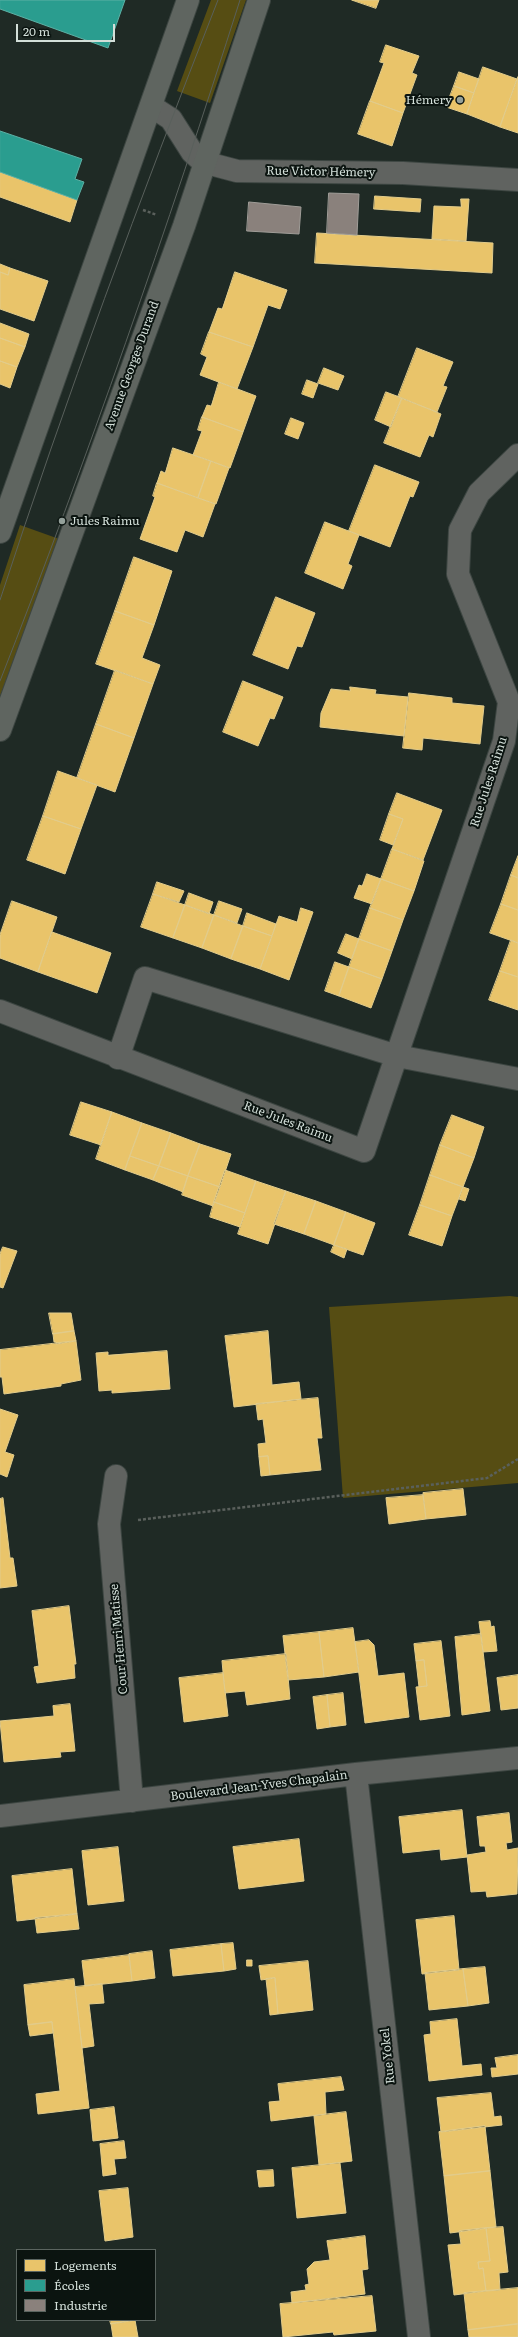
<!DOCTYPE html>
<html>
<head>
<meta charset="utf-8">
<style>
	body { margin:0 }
	#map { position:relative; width:518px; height:2337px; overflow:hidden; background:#1f2a25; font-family:Literata,serif }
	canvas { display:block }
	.legend { position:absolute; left:16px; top:2249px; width:140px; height:72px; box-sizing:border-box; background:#0b1410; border:1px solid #5b6560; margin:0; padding:5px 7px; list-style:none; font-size:12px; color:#d3dfd9 }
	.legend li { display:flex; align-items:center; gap:8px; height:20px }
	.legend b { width:20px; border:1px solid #5b6560 }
	.scale { position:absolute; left:16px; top:24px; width:99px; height:18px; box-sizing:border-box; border:2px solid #d3dfd9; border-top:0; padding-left:5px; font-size:12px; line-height:14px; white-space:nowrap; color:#d3dfd9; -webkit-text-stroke:3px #0b1410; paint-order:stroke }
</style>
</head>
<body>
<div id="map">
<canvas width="518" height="2337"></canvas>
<ul class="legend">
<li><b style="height:11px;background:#e9c46a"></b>Logements</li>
<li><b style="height:11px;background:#2a9d8f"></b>Écoles</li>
<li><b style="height:11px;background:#8a817c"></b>Industrie</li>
</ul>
<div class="scale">20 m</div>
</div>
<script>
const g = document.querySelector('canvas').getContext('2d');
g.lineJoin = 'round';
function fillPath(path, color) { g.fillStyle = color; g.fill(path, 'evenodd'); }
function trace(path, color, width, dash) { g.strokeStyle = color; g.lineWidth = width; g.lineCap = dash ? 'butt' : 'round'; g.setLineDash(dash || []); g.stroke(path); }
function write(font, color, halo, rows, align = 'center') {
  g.font = font + ' Literata,serif'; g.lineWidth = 4; g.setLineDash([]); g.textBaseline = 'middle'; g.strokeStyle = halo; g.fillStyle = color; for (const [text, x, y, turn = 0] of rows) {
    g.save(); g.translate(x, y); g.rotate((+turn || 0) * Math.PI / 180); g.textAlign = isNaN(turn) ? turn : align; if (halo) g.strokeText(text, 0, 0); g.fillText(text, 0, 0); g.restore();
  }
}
const green = new Path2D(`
	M211,0H246L210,103L177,91Z
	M20,525L62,540L0,700V585Z
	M510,1296L518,1297V1483L343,1498L329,1307Z`);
const homes = new Path2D(`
	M352,0H379L376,8Z
	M386,45L419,56L412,73L417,75L403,113L370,101L384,63L380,62Z
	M483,67L517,79L500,127L467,114Z
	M459,72L479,79L474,93L454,86Z
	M518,77V133L500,127Z
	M454,86L474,93L467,114L446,107Z
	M370,101L403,113L392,146L358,134Z
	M0,172L77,200L70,222L0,197Z
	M375,196L421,199L420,212L374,209Z
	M461,199H469L466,241L432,239L434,206L461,207Z
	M317,233L493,243L492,273L315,263Z
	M0,264L10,268L8,275L0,272Z
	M10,268L48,281L34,321L0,309V272L8,275Z
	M235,272L287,290L280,309L268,305L253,347L209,332L218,308L222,309Z
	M0,323L29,334L25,347L0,338Z
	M209,332L253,347L237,389L200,375L207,357L201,354Z
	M0,338L25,347L17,367L0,361Z
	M417,348L453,362L443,386L447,387L437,412L398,397Z
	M0,361L17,367L10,388L0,384Z
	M324,368L344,376L338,390L318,383Z
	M307,380L318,384L313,398L302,394Z
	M219,382L256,396L243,432L202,417L207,405L211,406Z
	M386,392L402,398L391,427L375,420Z
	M402,398L441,414L433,437L429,435L420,457L384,443Z
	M202,417L243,432L230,468L193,455L202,431L198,430Z
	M291,418L304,423L298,439L285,434Z
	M173,448L211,461L198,498L157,483L161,471L165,473Z
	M211,461L229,468L216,504L198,498Z
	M375,465L419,482L413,497L410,496L390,547L349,531Z
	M157,483L215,504L203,537L185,530L177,552L140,539L155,497L153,496Z
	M325,522L359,535L348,564L352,566L343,589L305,573Z
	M134,557L172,571L154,625L115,611Z
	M276,597L315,613L302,647L297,646L288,669L253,655Z
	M115,611L154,625L142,658L160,665L153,684L96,664Z
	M115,670L153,684L134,738L96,724Z
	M243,681L283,697L274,719L270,718L258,746L223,732Z
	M350,687L376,690L375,694L408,697L404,736L320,727L321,713L331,689L350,691Z
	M409,693L452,698V703L484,706L480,744L423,738L422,750L403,748Z
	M96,724L134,738L115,792L77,778Z
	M58,771L97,785L81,829L43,816Z
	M397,793L442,810L423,860L392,849L403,819L389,814Z
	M389,814L403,819L393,845L380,840Z
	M43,816L81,829L65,874L27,860Z
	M392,849L424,861L414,891L381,879Z
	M518,856V878L511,875Z
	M367,874L381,879L372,904L354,898L359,885L362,886Z
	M511,875L518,878V910L501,904Z
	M381,879L414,891L403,920L370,908Z
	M157,882L184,891L179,902L153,894Z
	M189,893L213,902L209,914L185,905Z
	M153,894L185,905L173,938L141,927Z
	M12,901L57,917L38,972L0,958V935Z
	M219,901L242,909L237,923L214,915Z
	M501,904L518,910V943L490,933Z
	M185,905L214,915L202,948L173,938Z
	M301,908L313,912L289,980L260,969L279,916L297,922Z
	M370,908L403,920L392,951L359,939Z
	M247,913L276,924L272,936L243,926Z
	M214,915L243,926L231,959L202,948Z
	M243,926L272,936L260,969L231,959Z
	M52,932L111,953L97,993L38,972Z
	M346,934L359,939L352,959L338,953Z
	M359,939L392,951L382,979L349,967Z
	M511,940L518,943V977L500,971Z
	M335,962L349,967L339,996L325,991Z
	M349,967L382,979L371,1008L339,996Z
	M500,971L518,977V1010L489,1000Z
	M81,1102L112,1112L101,1145L70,1135Z
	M112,1112L142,1123L125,1170L96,1159Z
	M452,1115L484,1127L474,1158L440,1145Z
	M142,1123L171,1133L159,1166L130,1156Z
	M171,1133L200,1144L188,1176L159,1166Z
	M200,1144L231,1154L220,1187L188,1176Z
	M440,1145L474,1158L463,1187L430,1175Z
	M130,1156L159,1166L153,1180L125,1170Z
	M159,1166L188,1176L183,1192L153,1180Z
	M225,1170L256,1181L245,1213L214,1202Z
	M430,1175L463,1187L452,1216L420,1205Z
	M188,1176L220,1187L213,1206L182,1195Z
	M256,1181L286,1191L268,1244L238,1234Z
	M463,1187L469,1189L465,1201L459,1199Z
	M286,1191L316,1201L304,1234L274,1224Z
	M316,1201L346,1212L334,1245L304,1234Z
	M214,1202L245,1213L240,1227L210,1217Z
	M420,1205L452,1216L442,1246L409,1235Z
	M346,1212L375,1223L363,1255L334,1245Z
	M334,1245L347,1249L344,1258L331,1252Z
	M3,1247L17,1251L3,1288L0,1287V1254Z
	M49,1313H71L74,1331L53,1334Z
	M74,1331L76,1341L56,1344V1342H54L53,1334Z
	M268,1331L272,1385L299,1382L301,1399L234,1407L225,1336Z
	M76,1341L81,1380L61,1384V1386L4,1394L2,1377H0V1350Z
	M167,1351L170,1389L112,1393V1390L99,1391L96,1353L108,1352V1355Z
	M318,1398L322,1438H317L321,1470L270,1475L268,1456L259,1457L258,1444L266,1443L263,1419L258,1420L256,1404Z
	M0,1409L18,1415L5,1452L14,1455L7,1477L0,1474Z
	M268,1456L270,1475L261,1476L259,1457Z
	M463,1489L466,1515L426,1519L423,1493Z
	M423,1495L426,1519L389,1524L386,1498Z
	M3,1498L10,1558H13L17,1586L0,1588V1499Z
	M69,1606L76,1664H74L75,1678L37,1683L34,1667L39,1666L32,1611Z
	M490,1621L491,1627L494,1626L497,1651L483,1652L479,1622Z
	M353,1628L359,1672L324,1677L319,1632Z
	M319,1632L324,1677L288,1680L283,1636Z
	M481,1634L490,1711L462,1715L455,1637Z
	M369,1640L374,1645L378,1676L404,1673L409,1717L365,1723L355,1642Z
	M441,1641L450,1716L420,1720L416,1687L427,1686L424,1660L416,1661L414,1644Z
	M286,1654L290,1699L247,1705L245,1691L225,1693L222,1661Z
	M424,1660L427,1686L419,1687L416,1661Z
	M223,1673L228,1716L184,1722L179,1678Z
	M518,1675V1708L501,1710L497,1678Z
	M343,1693L346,1725L330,1727L327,1695Z
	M327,1695L330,1727L317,1729L313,1697Z
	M70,1704L75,1751L60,1752L61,1757L4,1762L0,1721L54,1716L53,1706Z
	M462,1810L467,1857L441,1860L440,1849L403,1853L399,1817Z
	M509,1813L512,1842L506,1843L507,1850L518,1848L517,1894L487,1897L486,1891L471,1892L467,1855L486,1852L485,1846H480L477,1817Z
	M299,1839L304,1881L239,1889L233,1847Z
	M118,1847L124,1901L88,1905L82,1851Z
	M72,1869L77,1914L17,1921L12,1876Z
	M77,1914L79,1929L37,1933L35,1918Z
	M454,1916L459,1970L422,1974L416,1920Z
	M233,1943L236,1969L224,1971L221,1944Z
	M221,1944L224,1971L173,1976L170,1950Z
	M152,1951L155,1978L132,1981L129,1954Z
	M129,1955L132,1981L85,1986L82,1961Z
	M247,1960H252V1966H247Z
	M308,1961L313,2010L278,2014L275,1978L261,1980L259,1966Z
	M485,1967L489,2003L468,2006L463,1969Z
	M463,1969L468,2006L429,2010L425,1973Z
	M275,1978L278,2014L270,2015L266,1979Z
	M74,1979L89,2108L38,2114L36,2094L60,2091L52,2022L28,2025L24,1985Z
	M102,1984L104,2003L89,2004L94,2046L82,2048L75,1987Z
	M457,2019L462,2066L481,2064L482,2075L429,2081L424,2035L431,2034L430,2022Z
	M52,2022L53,2033L30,2036L28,2025Z
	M518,2055V2074L492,2077L491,2068H497L495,2058Z
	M341,2077L344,2090L325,2092L326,2114L271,2121L269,2102L280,2101L278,2084Z
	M491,2093L494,2117L501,2116L502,2125L441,2132L437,2098Z
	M114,2107L118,2138L93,2141L90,2110Z
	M346,2112L352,2161L319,2165L314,2116Z
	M485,2126L490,2171L444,2176L439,2132Z
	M124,2141L126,2158L114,2159L116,2174L103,2176L100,2144Z
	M340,2163L346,2213L297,2218L292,2168Z
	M273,2170L274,2186L259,2187L257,2171Z
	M490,2171L496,2227L450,2233L444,2176Z
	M128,2188L133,2237L105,2241L99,2191Z
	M503,2227L508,2272L499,2273L500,2290L486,2291L483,2268L479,2269L478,2262L490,2261L486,2228Z
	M486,2228L490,2261L478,2262L479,2269L483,2268L486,2291L454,2295L448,2245L461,2244L459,2231Z
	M365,2236L368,2269L362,2270L365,2294L292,2303L291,2292L306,2290L305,2285L309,2284L307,2269L314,2262L330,2260L327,2241Z
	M518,2288V2324L468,2330L464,2293Z
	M372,2296L376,2331L334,2335L333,2332L283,2337L280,2304Z
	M110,2320H137L111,2324Z
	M135,2320L138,2337H113L111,2324Z
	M518,2324V2337H469L468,2330Z`);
const schools = new Path2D(`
	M0,0H125L108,48L0,9Z
	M0,131L82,159L75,179L84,182L77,200L0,172Z`);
const industry = new Path2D(`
	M329,193L359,194L357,235L327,233Z
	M249,202L301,207L299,234L247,231Z`);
const path = new Path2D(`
	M143,210L157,215
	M138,1520L487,1478L518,1459`);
const street = new Path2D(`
	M151,106L171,119L192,152L203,162L237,171L403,173L518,180
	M0,1011L364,1151L504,741L509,702L458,574L460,530L479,493L518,455
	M118,1058L145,978L397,1056L518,1079
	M116,1476L109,1524L132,1801
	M356,1774L419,2337
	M0,1816L356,1774L518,1758`);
const primary = new Path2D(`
	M0,532L188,0
	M0,730L184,226L259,0`);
const tram = new Path2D(`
	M0,600C66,398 140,198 218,0
	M0,681C88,457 167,230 240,0`);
const markers = [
	[460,100,4,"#94a09a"],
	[62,521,4,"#94a09a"]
];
const poiNames = [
	["Hémery",452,100],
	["Jules Raimu",70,521,"left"]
];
const streetNames = [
	["Rue Victor Hémery",321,172,1],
	["Avenue Georges Durand",132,366,-70],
	["Rue Jules Raimu",489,782,-72],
	["Rue Jules Raimu",288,1122,21],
	["Cour Henri Matisse",119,1639,-95],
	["Boulevard Jean-Yves Chapalain",259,1786,-7],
	["Rue Yokel",388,2056,-96]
];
fillPath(green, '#564d13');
fillPath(homes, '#e9c46a');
trace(homes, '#e2cc8b', 1);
fillPath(schools, '#2a9d8f');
trace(schools, '#5db1a5', 1);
fillPath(industry, '#8a817c');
trace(industry, '#a09d98', 1);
trace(street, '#3d4642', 24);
trace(primary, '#3d4642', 24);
trace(path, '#5a605c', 2.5, [3, 2]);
trace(street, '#606360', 22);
trace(primary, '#5f6560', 22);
trace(tram, '#59605c', 1);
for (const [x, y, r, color] of markers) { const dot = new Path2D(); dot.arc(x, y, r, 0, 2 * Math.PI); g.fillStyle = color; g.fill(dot); trace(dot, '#0b1410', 1.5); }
write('12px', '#d3dfd9', '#0b1410', poiNames, 'right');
write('12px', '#d3dfd9', '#0b1410', streetNames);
</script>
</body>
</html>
